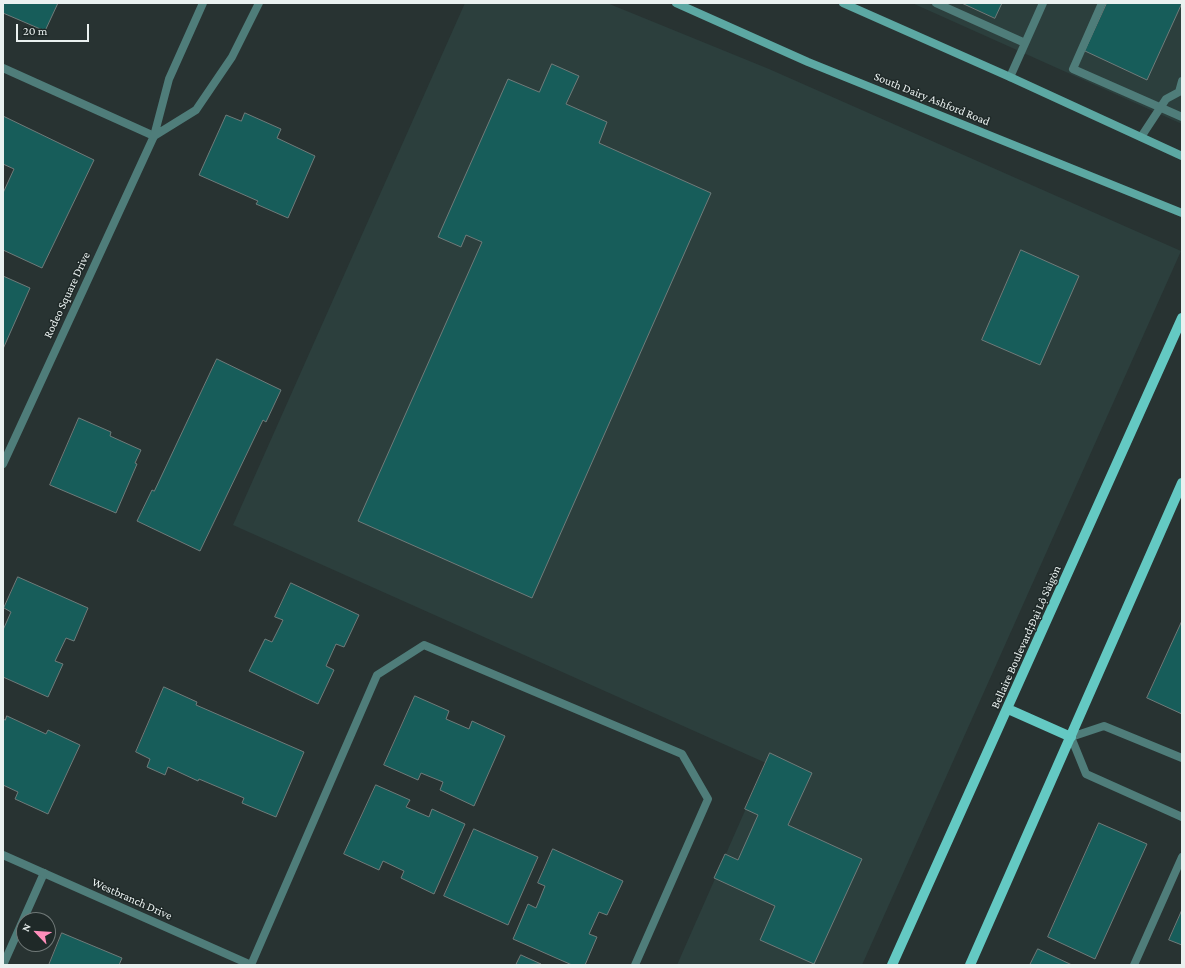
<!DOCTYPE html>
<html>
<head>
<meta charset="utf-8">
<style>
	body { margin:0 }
	#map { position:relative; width:1185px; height:968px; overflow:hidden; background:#283332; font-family:"Crimson Pro",serif }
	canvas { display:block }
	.frame { position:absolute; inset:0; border:4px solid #eaf1f0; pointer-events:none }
	.north { position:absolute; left:16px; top:912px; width:40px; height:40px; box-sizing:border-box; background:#1f2928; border:1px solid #707978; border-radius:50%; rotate:295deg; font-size:11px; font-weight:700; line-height:16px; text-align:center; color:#eaf1f0 }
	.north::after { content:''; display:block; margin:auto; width:14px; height:18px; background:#fe8ebb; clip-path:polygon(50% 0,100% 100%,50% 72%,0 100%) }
	.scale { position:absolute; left:16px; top:24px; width:73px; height:18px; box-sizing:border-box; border:2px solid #eaf1f0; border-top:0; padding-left:5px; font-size:12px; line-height:14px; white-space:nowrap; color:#eaf1f0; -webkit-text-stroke:3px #1f2928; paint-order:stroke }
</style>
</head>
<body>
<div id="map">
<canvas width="1185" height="968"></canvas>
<div class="frame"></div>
<div class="north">N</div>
<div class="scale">20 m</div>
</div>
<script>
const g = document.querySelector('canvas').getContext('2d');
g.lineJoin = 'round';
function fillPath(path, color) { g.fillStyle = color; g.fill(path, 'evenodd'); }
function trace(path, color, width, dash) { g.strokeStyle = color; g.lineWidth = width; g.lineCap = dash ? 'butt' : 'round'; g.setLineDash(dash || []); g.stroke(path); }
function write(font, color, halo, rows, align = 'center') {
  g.font = font + ' "Crimson Pro",serif'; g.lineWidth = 3; g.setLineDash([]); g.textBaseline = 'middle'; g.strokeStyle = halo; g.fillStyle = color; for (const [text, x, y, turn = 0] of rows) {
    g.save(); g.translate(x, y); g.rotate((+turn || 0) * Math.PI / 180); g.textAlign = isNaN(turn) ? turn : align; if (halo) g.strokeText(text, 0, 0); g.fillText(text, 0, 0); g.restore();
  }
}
const built = new Path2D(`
	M465,3H607L769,69L1181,251L862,965H677L766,763L233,525Z
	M912,3H1182V124Z`);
const building = new Path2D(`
	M3,3H58L45,31L3,13Z
	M962,3H1002L995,18Z
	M1107,3H1182L1147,80L1085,51Z
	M552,64L579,76L566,104L607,122L599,143L711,193L532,598L358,521L482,242L466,235L461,247L438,237L508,79L539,92Z
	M245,113L281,129L277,138L315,156L288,218L256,204L258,201L199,175L226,115L241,121Z
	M3,116L94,160L42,268L3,250V193L14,169L3,164Z
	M1021,250L1079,276L1040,365L982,340Z
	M3,276L30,288L3,349Z
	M217,359L281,390L266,422L263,420L200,551L137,521L152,490L154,491Z
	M79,418L111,432L110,436L141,450L135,463L137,464L116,513L50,485Z
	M18,577L88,608L74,641L66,638L55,661L63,664L48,697L3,677V630L11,612L4,608Z
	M291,583L359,615L344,647L336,644L326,666L334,670L318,704L249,671L265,639L272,642L283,620L275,617Z
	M1182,621V714L1147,698Z
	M164,687L197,702L196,705L304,752L276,817L242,803L244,798L199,779L198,781L168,767L165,775L147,767L150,759L136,752Z
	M415,696L449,711L446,719L469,729L472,721L505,736L474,806L440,790L443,782L421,773L418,780L384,765Z
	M7,716L46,734L48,730L80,745L48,814L15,799L18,792L3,785V719L5,720Z
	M770,753L812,773L788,825L862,859L814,964L760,940L775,906L714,878L725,854L738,860L758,815L745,809Z
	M376,785L410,800L406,807L429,817L432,809L465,824L434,894L401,878L404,871L383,861L379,870L344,854Z
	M1099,823L1147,844L1095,959L1048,937Z
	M474,829L538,857L508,925L444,896Z
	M553,849L623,881L607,915L599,912L589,934L597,937L585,965H572L513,939L528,904L536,908L545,886L538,883Z
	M1182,910V945L1169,940Z
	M62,933L122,958L119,965H49Z
	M1038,949L1072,965H1030Z
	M521,955L541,964L516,965Z`);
const lane = new Path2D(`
	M936,3L1025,43
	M1102,3L1073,69L1182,117
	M3,68L154,136
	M1010,77L1043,3
	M1141,137L1166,99L1179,92L1182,81
	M1182,758L1104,726L1071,737L1086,774L1182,817
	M3,965L44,873
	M251,965L377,675L424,645L682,754L708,799L635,965
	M1134,965L1182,857`);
const street = new Path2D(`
	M154,136L196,110L232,57L259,3
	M3,464L154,136L169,79L203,3
	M3,855L251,965`);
const secondary = new Path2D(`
	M676,3L808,62L1182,213
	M843,3L1010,77L1182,156`);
const primary = new Path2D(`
	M1008,709L1071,737
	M892,965L1182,318
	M970,965L1182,483`);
const streetNames = [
	["South Dairy Ashford Road",932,99,22],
	["Rodeo Square Drive",67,295,-65],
	["Bellaire Boulevard;Đại Lộ Sàigòn",1026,637,-66],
	["Westbranch Drive",132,899,24]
];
fillPath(built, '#2c3f3d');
fillPath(building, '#175d5a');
trace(building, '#6f7b7a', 1);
trace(lane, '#4f7d7a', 8);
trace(street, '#4f7d7a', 8);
trace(secondary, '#5ca8a3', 8);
trace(primary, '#64c9c3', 10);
write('12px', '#eaf1f0', '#1f2928', streetNames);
</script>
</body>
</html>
